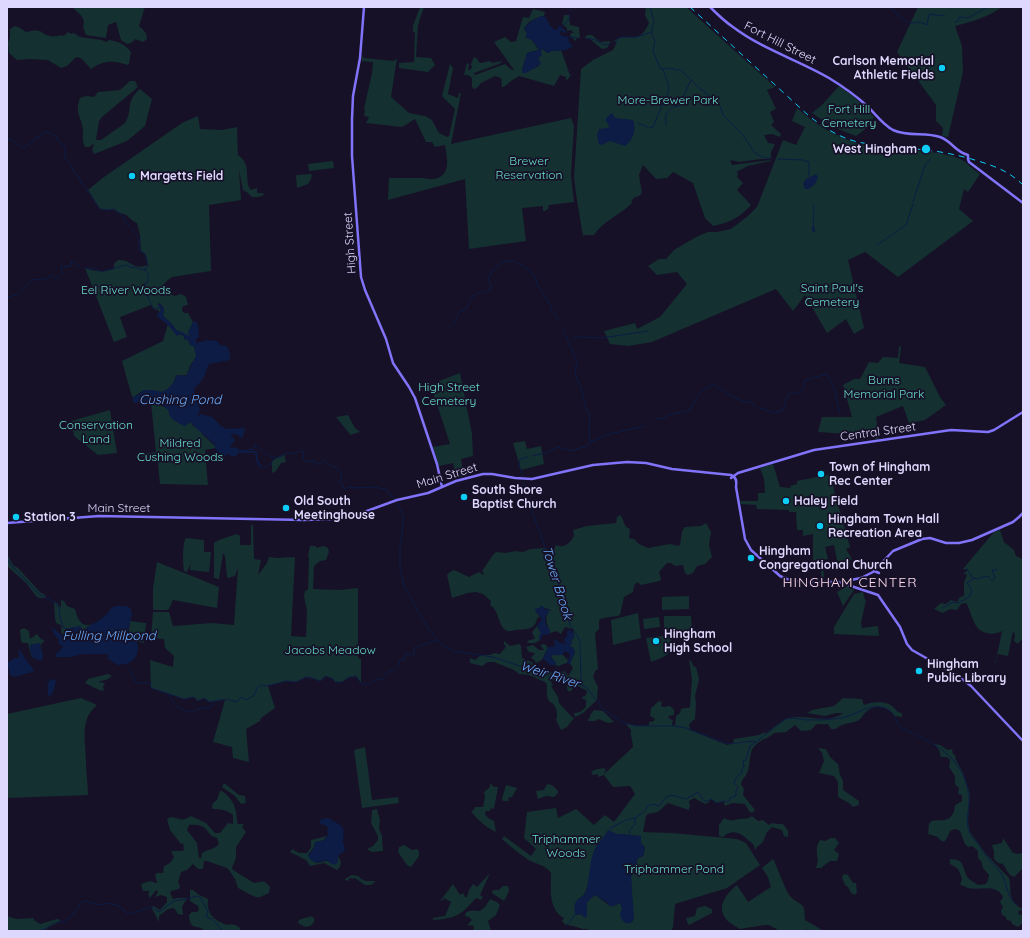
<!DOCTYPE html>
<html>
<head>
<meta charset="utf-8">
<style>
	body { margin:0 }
	#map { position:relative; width:1030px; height:938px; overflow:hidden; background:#161127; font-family:Quicksand,sans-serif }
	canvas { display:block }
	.frame { position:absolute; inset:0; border:8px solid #dfd8fe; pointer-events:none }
</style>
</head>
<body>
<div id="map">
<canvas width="1030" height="938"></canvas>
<div class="frame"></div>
</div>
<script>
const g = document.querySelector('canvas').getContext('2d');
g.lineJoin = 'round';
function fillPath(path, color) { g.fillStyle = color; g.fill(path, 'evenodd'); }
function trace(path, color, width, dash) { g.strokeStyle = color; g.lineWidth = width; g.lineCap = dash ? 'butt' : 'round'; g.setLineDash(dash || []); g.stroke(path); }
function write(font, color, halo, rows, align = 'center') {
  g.font = font + ' Quicksand,sans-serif'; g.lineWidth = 3.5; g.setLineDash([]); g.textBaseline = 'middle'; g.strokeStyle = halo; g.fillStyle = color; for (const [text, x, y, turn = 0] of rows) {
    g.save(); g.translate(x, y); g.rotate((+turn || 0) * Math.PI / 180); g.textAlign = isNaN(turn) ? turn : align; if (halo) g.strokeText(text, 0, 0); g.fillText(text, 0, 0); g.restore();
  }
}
const green = new Path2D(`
	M72,7H145L139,26C143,30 147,32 147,39L143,42L135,39L131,43L127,44L121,40L116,22L108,25L106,38L86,35L83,27C87,18 78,13 72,7Z
	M420,7H424L418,25L416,57L431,58L435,65L428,72L399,68V63L414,62L415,32H413V26Z
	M646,7H686L775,87L767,90L776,109L770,112L774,122L771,125L781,134L780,137L772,134L764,135L768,143L775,144L771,152V159H761L739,162L730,160L732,165L771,160L770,161L748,166L736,172L738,173L737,177L743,183L737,190L751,205C740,218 728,223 713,226L705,218L693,183L673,172L667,178L656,179L643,165L639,175L642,193L640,194L641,195C639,196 634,197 633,199C629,204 635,201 630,205C619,215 602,222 594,235H586L583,236L576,194L574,177L581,69L593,60L613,50L617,42L620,41L616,42L614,41C626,31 639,47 649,23L645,15Z
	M918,7H1002C986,18 974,21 955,26L962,46L963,72L948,137L942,136L943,128L936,121V105L897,52Z
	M533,9L545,12L544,16C536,17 527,22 524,29L539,50L527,53L522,70L528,71L539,66L538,58L541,56V50L542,49L548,53L551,51H557L561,50L570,75L572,74L566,81V77L560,75L554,86L519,76L511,81L504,87H502L501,78L495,76L481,83L477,88L474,89L472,87V78L468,75H464L467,63L469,64L468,71L472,68L471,64L474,57L476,58L480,63L490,61L492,63L503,61L499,64L474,73L475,75L505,64L512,70H514L494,42L505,37L511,42L516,41L523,17L529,18Z
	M564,15H569L570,25L579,27L580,38H577L575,41L570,35L571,33H574L571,30L567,31V28L562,24Z
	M15,26L20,28L26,32L36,30L37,31H40C46,36 53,38 61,35L64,36L68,32L71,34L74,33L80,37L102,40L103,41L108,42V40C118,41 125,44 131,52L129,64L128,65C114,60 103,60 91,69L81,58L76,57L67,66L61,68L48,60L29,59L17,60L9,53L8,42L10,38V29Z
	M587,35H592L600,42L610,41V43L607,48L602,49L590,39L585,38V37Z
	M362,56L364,58L394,61L397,58L391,97L409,113L425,116L432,120L439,133L447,137L449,136L455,109L442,96L450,64L453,68L448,94L458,98L459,93H461L451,144L571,118L574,126L571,175L574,202L549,205L548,209L545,211H543V206L522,208L526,241L469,249L465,179L388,200L389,178C400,178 411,178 421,178C426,178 429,180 434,179C452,176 447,158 445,145L435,147L432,142H426L415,119L402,127L366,123L369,117L364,116L365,110L364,109L372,73L373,62L363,61L362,62Z
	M130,81H135L138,87L102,117L99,121L96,140H101L125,123C133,111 125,101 140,89L152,99L145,126L127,141L94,154L92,150L94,144L89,147H85C82,141 83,137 83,131C82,116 74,115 80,98L86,96L94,97L98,92L120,90Z
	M839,86L854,97L874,117L868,127L856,136L833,127L812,113L823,104Z
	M797,108C826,134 860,149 900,150C917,150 944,152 960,159C967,162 973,170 980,174L968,192L964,189L959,209L973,221L898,277L865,252L848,260L864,328L854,334L846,319L827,333L805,295L793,311L776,289L652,342L628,346L610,344L604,331L635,323L637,329L660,317L687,284L677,272L657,275L648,266L659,259H666L674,250L696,237L708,232H717L731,229L748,216L757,207L783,140L796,145L805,127L792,121Z
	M198,116L200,129L222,130L237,127L238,155C253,165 243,181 251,190L257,188V193H263L264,195L258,197H252L248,193L243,190L239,170L241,200L209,205L211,271L172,277C168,280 162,284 162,290C164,292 171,294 175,296L181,294L186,297L188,305L183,306L182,310L184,313H188L193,322L188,333L191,337L177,331L171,323L163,316L164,309L160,303L158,304L161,309L160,312L158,310H155L151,305L120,317L127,337L114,342L85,268C95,272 104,272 114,269V264L118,260C133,259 131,271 148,265L145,254L141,251L140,235L137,223C132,221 130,218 126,215C121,213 117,213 114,209L108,210L100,209L88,190L104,177L182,123Z
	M333,161L334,168L309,171L308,164Z
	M312,174L311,179L308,184L297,188L296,176L297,175Z
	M168,324L174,332L184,336L185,340H188L190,345L194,346C198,359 196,356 190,366C189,368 188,372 187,375L176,376C175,383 167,393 159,392C153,391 148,389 143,391C138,393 137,396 132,397L122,361L163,341Z
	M899,346L901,347L899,363L925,367L940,397L946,405L925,420L911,423H909L903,406L876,417L879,439H876L875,436L818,432L822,417H852L843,385L854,379H860L869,362L878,363L883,357L898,358Z
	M460,373L472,434L473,456L461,459L464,476L456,478L453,463L439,466L433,447L450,444L431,386L439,381Z
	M151,403C165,404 176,415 187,423L191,422L193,426L199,429L203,435L215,446L216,448L205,450L208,485L160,484L157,455L141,457V454L156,452Z
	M110,410L117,453L98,455L74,436L71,421Z
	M348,415L355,428L360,432L350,435L349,433L336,417Z
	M525,441L527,449L541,446L544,464L521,470L513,443Z
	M284,454L286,462L281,463L276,471L272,473V461Z
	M773,464L780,487L791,488L790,486L797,484V481L832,474L834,490L850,547L846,549L852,559L843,565L837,560L834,545L825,547L828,559L823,560L824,579H821V563H813V534L803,536V530H797L796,512H789V510L757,509L756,505L741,504L740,501H758V493H765L764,479L760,468Z
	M620,515C625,519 622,526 630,529L629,538L634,539L639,544L648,548L670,544L679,546C683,540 679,532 685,527L701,526L706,523L711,532L709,545L712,557L705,564L697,566L693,573L688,575L685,573L683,565L675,566L671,563H667L659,572L661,579L660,581L641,585L637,582L634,586L633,592L624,597L620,615C613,618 605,616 599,620V629L595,633L598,669L595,671L593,677L598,687L597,700L583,713L575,717L574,713L580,712L586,707V700L581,698L586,695L587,691L574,684L572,690L569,692L567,689V682L552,680L551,682L553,685L551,686L558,697L559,703L572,717L574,718L567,727L561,730L556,720C558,716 557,709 554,705C553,703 550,702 549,701C546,696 547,689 547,685L545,682L529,675L519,674L514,670L494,662H488L482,666L470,663V658L475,660L481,655H490L494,653L500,654L506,647L504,644V641L510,646L519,644L521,646L522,658L532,662L537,668L543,671L556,673L565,671L568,676L573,668L570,664L575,652L573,648L569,646L570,644L572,643L571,641L574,637L573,629L565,627L561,634L556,631L550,633C548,624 544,621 548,611H551C547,607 540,608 536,609V612L540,617L537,618C536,630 526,629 516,630C513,630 511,632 507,631C497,625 500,611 490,605L491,601L483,594L476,592L467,593L452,598L447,575L450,572L454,570L469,577L479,572L483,575L484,574L482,571L493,555L496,552L506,553L515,551L523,552L530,549L546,548L548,550H554L556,545C564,549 570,543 574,536L573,530L587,526L616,523L617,517Z
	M251,525H253L254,559L261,560L258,575L267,563L269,557L277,558L295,557L291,636L306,637L307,610L304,597L305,591L308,590L309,558L308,556L310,546H316V548L324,546L328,548L329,552L326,560L320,561L314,566L313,589L339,590L358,588V658L361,659V683L356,676C354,677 352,677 350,677C343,679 346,683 335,682L333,679L325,676L321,681L306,677L296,682L286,681L268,686L275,708L261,718L260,721L246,729L249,762L233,758L232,747L213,742L225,700L209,702L204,698L197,701L194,697L184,699L151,688L150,660L173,667L174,656L165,648L164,639L151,638L153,612H169L173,626L212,623L234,625L238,568L235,576L228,578L227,577L225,556L223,553L219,579L214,578V543L219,540L237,534L240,536V545H251Z
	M1000,530L1004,542L1014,550L1016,556L1022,559L1023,556V640H1021L1018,644L1014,641L1015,635L1013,631L1008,656L998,654L996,662H994L996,661L1002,631C993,636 980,634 975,624C971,617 970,609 966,603L961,604L957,610L950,609L943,613L934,609L941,603L946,604L951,600L957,602L960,597L964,596V582L967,575L966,574H963L968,570L963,569L994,532Z
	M186,538L204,540V552H211L209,572L190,570L191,557L190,565L187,572L184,571C183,564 182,544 186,538Z
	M7,554L13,565L18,568L41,593L44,594L46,597L45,598H39L36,596L27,584L7,566Z
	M157,562L219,587L217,608L173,600L169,609L166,610H153V588Z
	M847,586L854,590L843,606L837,592Z
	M863,592L865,600H866L861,623L862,628L878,626L879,636L834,634V627L854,594Z
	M689,596V609L662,610V597Z
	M61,600L64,601L67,606L75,609C78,620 81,628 94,624L87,627L82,633L78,632V630L81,629L75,627L66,629V635C59,635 62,630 61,625L56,623L55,618L54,601L57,603L61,608Z
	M638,613L641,638L613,645L611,620Z
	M664,616H691L692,632H664Z
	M659,617L660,627L644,629L643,619Z
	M130,621L146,623L144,643L131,640L128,638Z
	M537,626L541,633L539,637L540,640L535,643H527L529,640L535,639L532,632Z
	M24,628L29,631L30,639L37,634L41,639L45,641L41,644L42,650L40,644H33L30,645V650L33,658L30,653L28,643H23L21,641L20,631V630Z
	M669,635C676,654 666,656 651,662L646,638Z
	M544,644L546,645L548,648L542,660L536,663L534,660L531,658L535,653L529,652L526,647L533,645L539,650H544L540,645Z
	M553,655H563L568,660L567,663L563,664L559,666L555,665L556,664L551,656Z
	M689,660L692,662L693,666L696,667L699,679L695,696L696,703L695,719L689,724L690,730L727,745L733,743L734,739L759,735L765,732L766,734C771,729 783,719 790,718C805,714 829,725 843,713H836L825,716L807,713L812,710L834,706L843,698L862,699L864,705C873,702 883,700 892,706C896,709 897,713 902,713V717L895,716C888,706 874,704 866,712C862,715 862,719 857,721C853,723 847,723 842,725C837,727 837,730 831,729L828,724C816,725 819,721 811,730L801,731L795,725L786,732L774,733C767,739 764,738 758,743C747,750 752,763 747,773C746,777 742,778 741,784L744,789L743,795L755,810L752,813L749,811L745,804L732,803L725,806L724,802L716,803L711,799L708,803L705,804L694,798L689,801V804L691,806L689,807V810L668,803L658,812L648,814L646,816L643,832L672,833L737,839L746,843L760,865L727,888L675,904L673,927L671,931H590L588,929C581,930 574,925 566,925L562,921L564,918C548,909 551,889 551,873C546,865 535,864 527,859C518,853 510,846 502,839L504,836L531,856L536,849L524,838L527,812L556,808L558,818L576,809L594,825L605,815L614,822L635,794L630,786L613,787L604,775L598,777V774L593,775L591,773L594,770L603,768L606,769L604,774L633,747C633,741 630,736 631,730L626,724L641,726L649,725V722L654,721L655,719L654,718L650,716L651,708L659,701L662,702L661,705L662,707L670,706L674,710V715L668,716L670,719L673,720L672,725L675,726L676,716L680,713L681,709L685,708H689L690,706L692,679ZM608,831L617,834L641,836V843L645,848L643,856L638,858L631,877L633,921L628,923L624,922L622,906L620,903L614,906L609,905L595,895L587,902L584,917L581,914L576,915L575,912L578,899L583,896L586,891L590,879L594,851Z
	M108,674L112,676L108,679L98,682L105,683L103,687L104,691L99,690L85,683L88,679Z
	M81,698L97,705C79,720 86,741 86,761C86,772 88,784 88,795L7,798V714Z
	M594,710L603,711L614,722L608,723L598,719L596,721H588V719L590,718V715Z
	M934,744L940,745L948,750L952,749L953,754L955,755L956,760L963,773L970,794L968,822L970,832L986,854L1009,878C1012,891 1007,902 1023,909V910L1018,911L1019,915L1023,914V923L1018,927L1012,924L1011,921L1007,920L1005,916L1002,915L1001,911L1003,907L1000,902L1003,897C996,883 980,891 968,888C965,887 963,885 960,885L962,879L959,871L957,868L950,864V859C967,859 961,870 969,879C972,881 975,883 978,885L986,884L988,880L989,875L983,868L981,861L978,858V851L972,846L968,847L965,844L960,831L955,829L950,831L947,838L944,842L940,840L938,837L928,834C929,831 928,827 929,824C933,816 946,825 952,815C955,812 954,809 955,805L962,801V795L958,794L959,788L955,784V776L949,767L950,760L947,757H941L939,750Z
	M365,747L372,800L398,797L399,803L362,808L354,750Z
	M818,748L826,749L830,757L838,764L840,775L843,781V790L859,801V805L853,807L849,803L838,797V782L834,776L819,773L824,761L822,753Z
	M224,783L239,795L245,796L246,803L241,804L235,796L222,787Z
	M490,783L494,787H498L494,809L491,808L490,811H486L485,814L488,818L494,821L496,832C487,828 476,819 471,811L474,810L475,807H483L485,797L484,792L490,787Z
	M547,784L552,785L558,791V793L554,797L546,796L538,799L536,791L544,790Z
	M506,785L517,788L512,797L508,798L509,801H503L502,799Z
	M220,791H222C233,799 237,808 237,822L238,824H244L242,827L246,832L236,847V858L232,868L233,870L254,883C263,882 263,879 270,887L269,893C266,894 263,896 260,897C255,899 243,890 238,888L235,879L229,870L227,868L207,861H204L203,869H198L193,864L187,870L181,872L178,882L180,886L179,889L171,891L170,893L173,899L177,898H187L182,907L183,914L182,915L178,914L174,908L168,909L159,916V922L151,907L154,906L160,910L167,902V897L161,895L155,897L158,892L156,890L150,898L148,894L150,891H143L141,884L150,881L156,883L157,882L155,875L157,873H163L164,866L170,863L174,857L171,851H183L184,849L183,846L185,847L182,843L181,844L170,830L167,819L171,817C183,819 180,822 191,816L206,823L215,833H220L228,823L233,824V815C227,810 221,809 213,809L212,807L213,803L217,800ZM189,825C211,823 204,835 217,838L219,844C215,849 208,849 202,853L201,858H199L197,843L187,830Z
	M377,809L380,820L379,829L382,836L383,851L372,852L367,849L373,846L378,840V836L371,823L372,810Z
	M752,816L758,821L763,820L769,825L772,823L778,824H783L788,831V837L784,836L782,830L772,827L767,832L763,842L757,847L755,850C754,844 752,843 748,840C740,832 732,829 723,837L719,836V825L724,818C732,822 731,820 740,819C745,818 747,820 752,816Z
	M327,836L324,840L314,845V847L308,855L316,863C324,862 330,860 338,856L341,862L340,867L337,870L324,863L310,866L306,860L290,852L292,849L299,853H307L311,847V840Z
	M831,838H835L839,843L834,850L839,854L837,861H830L821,868H816C817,865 818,861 818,859C816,852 816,846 820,840L825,841Z
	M1003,838L1013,853L1018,854L1023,853V868L1014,877L1009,874L1003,864L998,863L994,859V852L992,845L1002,843Z
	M404,845L412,850L417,849L419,851V856L411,867L407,865L398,852L399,847Z
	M773,859C777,866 786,892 790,896C801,908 805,899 805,920L824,931H810L806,929L805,931H780L769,925H764L740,929C736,926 730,924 727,920C715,907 727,893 737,885L748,902L771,887L768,877L762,868Z
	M490,873L480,895L483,897L481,900L476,898C461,915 457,918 434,920L432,918L445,916L451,902L444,898L443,900L440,901L453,884L460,895L463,893L465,897H467L469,890L473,884L477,887Z
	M844,874L848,875L853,883H856L857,892L855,895L851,893L848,887L845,885L842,877Z
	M352,875L358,876C363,882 368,881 375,881V882L371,885H365L355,878L354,879L350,878L348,881L345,880L346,878Z
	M503,886H508C511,891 506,896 504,901L492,893L493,890H499Z
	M190,890H193L199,895L208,899C206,911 212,919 224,924C231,926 233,922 240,928V930L239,931H205C197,923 190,932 189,915L192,912H197L199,910L198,906L190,901Z
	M490,899L497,902L500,905L496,915L488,921L491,931H473L474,926L467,925L472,920L469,917L465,916V914C468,909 475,911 480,911L485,907Z
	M705,906L712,909V913L689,925L688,924L686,918L695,916L697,908Z
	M7,916L16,919L33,918L34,920L40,924L57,919L60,920L59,922L49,927L44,931H7Z
	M311,916L314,918V922L310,926L305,927L298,923L299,920C302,918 307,918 311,916Z`);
const water = new Path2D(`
	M541,16L546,17C549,23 549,28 557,30L559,25L567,32L565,33L560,31V34L563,36L568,37L569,42L573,46C566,53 554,49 547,53L544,49H542L541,52L542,55L538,58L541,64L526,73H523L522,70L527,53L539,50L533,41L525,37L527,33L525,30V27L533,20Z
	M612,113L615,118L633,120C637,129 633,140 625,146L610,141L601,145L599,144L597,136L599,129L608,128L609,126L606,121V118Z
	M816,174L818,177L815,184L809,189H805L803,184L805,180Z
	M160,303L164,309L163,316L171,323L177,331L182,332L190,337L188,333L193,322L195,321L198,324L199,337L196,339V343L208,340L217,341L220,345C222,346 224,345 226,346C229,349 231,357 230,360L209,364L203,379L194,389V391L200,411L198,414V416L201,414L212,417L222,427L227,429L244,428L245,431L243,435V439L236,434L230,435L234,438V442L229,447L238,448V454C234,458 232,456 227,454L226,456H223C221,454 218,452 216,450C215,448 215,446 214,444C207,436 197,431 191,422L185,426C180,424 171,420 169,414C168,410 170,412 167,409C160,400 143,401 133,403V397L138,395L144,390H153L162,392C169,389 175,383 176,375L186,376L196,356L194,346L190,345L188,340H185L184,336L181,334L177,336L169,326L158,317L157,313L160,312L161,309L158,305Z
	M115,606H127L131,609L132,614L127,636L131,640L137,642C140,652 136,662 125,664C123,664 120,665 118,665C116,664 110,660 107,658L109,655L108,654H83L71,657H56V654L63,647L58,643L59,640L54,634L52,627L67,640L72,637L73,634L66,629L80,626L82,629L78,630L77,632L82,633C89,623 105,621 111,608Z
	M541,606H543L544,609L551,610L548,611L549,613L545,617L546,625L550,630V634L542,635V638L540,640L539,637L541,633L537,626L542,619L535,610V609L539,608Z
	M570,630L575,636L571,641L572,644L569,645L574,649L575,651L570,664L567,663L570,657L569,653L564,651L563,655H553L551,656L552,659L556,662V664L555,665H550L547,662L543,659L548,647H554L555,639L560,643L565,644L564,639L567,636V631Z
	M40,643C40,650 46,655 41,661L33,658L30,650V645L34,644Z
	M20,650L26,660L34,670L33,672L24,674L15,677L10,675L7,663L14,658H19V655L18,651Z
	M54,679L56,681L54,690L51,695L48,696C49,690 45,685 50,680Z
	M325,818C331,818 332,821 337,823C345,828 344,831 343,840C343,843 345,846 345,850L338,856V862L335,865L330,863L326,860C319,862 313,865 308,856L314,848L315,842L324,840L328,835L327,830L328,828L327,826L320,824V820Z
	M608,830L617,834L641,836V843L645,848L643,856L638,858L631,877L634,919L631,923C625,924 620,920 620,913L622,909L620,903L610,907L608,903L595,895L587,902V915L586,918L581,914L576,915C570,898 583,900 586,891C590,878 589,863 594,851C597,843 604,838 608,830Z`);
const stream = new Path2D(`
	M569,7L571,12
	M650,7L654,21L652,29V35L655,41L653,51L660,68L662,69L672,68L675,70H681L697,86L717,102L720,106L723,115L742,134L755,153L764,158H771
	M889,7L904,20L911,23L920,22L927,25L929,14L945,16
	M955,22L958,21L959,17L968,18L988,7
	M562,27L569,19L570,15
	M568,37L579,38
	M586,38C589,39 593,39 596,40C604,45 602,46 611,43
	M615,42L620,37H637L651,32
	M663,70C668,83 672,88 664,101
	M674,107L679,106L691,80
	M638,123L647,127
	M666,125C665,116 665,113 672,108
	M649,128L653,127L663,103
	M7,139H10L23,148L34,141L36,137H40L43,133L48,132L56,136L57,140L65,147V158L72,167L74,172L79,177L82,184L91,195L94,201L100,209L108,210L114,209L122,215L127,224L137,235L139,238V250L145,254L148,265L145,270L148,274V282L144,284C144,289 150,303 153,308L156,309L160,308
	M778,159L803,160L809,162V177
	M913,202L925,165L930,159
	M813,228L814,208L813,205
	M877,245L906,225L913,204
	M85,268L96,269L101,272L126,265L132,268L134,267L145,270
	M486,291L491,289V285L488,278L493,270L504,261H514L526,268L535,276L537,284L549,303L552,311L558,319
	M7,298L8,297L16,295L32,280L46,279L52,275L55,279L62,274L61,267L71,266L72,261L80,267
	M7,302V306
	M450,326L454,323L459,312L466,309L473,296L484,291
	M563,330L577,361L575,371L577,379L581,388L586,410L589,412L590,417L589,426L590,442
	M572,339L579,337L602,338L648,331
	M760,408L774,413L783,410L786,399L789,394C802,393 803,393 805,380L827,374L834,387L840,414
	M656,419L663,418L669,415L690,410C696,398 701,387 715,385C725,392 739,403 751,402L756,407
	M238,451L254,449L255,444C264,454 275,463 286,453L291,454L302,451L304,452L303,458L305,461L308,462L315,460V464H319L324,460L330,466L336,467L342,476L339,483L343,485L344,489L349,487L353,488L371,487L387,489L391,496L395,498
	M532,456L545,453L558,447L571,451L589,445L590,442L610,434L645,426
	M260,466L264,467L270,465L274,459
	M523,476L519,466L520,459L528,457
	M523,482V488L527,498L562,593L570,625L577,635L580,642L581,684
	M397,503L404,517L400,547V569L405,588L427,627L441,644L453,651L493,657L549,676L568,679L576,683L586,687L604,710L622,722L637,726H675L686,728L728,744L753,741L756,742L785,719C793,717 799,719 807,720C818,720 830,720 841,718C854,716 868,704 882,707C895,710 895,722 903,729C934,743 963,756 969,795C970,807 965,820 969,831C971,837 975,840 978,844C980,847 982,851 985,854C989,861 996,866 1001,873C1007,882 1007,899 1017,905
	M7,558L11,565L39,594L56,603L59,608L60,618L63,627L67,629
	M966,568L973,578L979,579L982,577L988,576L992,581L995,578L992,570H997
	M943,608L953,602L958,603L969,597L972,590L967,583L974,578
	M130,668L135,682L144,684L146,682L150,683L151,688L184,699L194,697L198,701L204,698L209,702L226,699L237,702L241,697L246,700L253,696L256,692V689L261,685L267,686L286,681L296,682L306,677L313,678L320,681L326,676L333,679L335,682C346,683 343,680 350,677C352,677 354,677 356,676L361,683L369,685L376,679L382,680C383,678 384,676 386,674C391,669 399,670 400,660L405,659V653L414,655V648L437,640
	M169,695C173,705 182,712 193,712L194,710L210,707L212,706L213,702
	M609,829L626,820L635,818
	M630,835L629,831L635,824V818C640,814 646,813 647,806L653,804L659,806L666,797L671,795L686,799L698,792L704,801H707L711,799L717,803L723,801L728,802L730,798L736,796V791L738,787L734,783C735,778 738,775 742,773V769L744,767L743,761L746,760L750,746L756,742
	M566,926L576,914
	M38,931L45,929L54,923L65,921L72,916L82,902L85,901L99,905L109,903L121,907L128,914L152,907L159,912L174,901L187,899L196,896L200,897L208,912L206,917L212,919L223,931`);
const canal = new Path2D(`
	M237,452H256L257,460L260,466`);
const river = new Path2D(`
	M813,228L814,231`);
const secondary = new Path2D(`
	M364,7L360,58L353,96L352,119V156L361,277L365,290L386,339L393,363L409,387L415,398L437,464L442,487
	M710,7C717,14 724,21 733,27C762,49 798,60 829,78C842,86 855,95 866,105C875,113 882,124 893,130C908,137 925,132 940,137C952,141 955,152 968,155V159L969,162L1023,203
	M731,478L738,473L814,450L951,430L988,432L994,430L1023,412
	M7,523L99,516L304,520L335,519L356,515L397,500L428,493L456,481L483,474H492L515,478L532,479L593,465L627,462L646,463L672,469L731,475C736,477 737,482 736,487L745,539L751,550L780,576L789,580L802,582H839L878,595L900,627L907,644L912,650L958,676L971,686L1023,741
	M874,571L879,573
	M846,583L851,580L861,578L873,572L893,551L922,539L930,538L946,543H959L972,540L1013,522L1019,517L1023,513`);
const rail = new Path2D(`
	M690,7L809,116C823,127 837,136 854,141C886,149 919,147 951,154C960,156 969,158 978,161C995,166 1010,172 1023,185`);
const markers = [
	[942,68,4,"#0bcdf6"],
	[926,149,5,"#0bcdf6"],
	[132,176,4,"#0bcdf6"],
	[821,474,4,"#0bcdf6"],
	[464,497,4,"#0bcdf6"],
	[786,501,4,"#0bcdf6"],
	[286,508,4,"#0bcdf6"],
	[16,517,4,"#0bcdf6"],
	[820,526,4,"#0bcdf6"],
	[751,558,4,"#0bcdf6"],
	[656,641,4,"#0bcdf6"],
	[919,671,4,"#0bcdf6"]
];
const streetNames = [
	["Fort Hill Street",780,43,27],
	["High Street",350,243,-94],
	["Central Street",878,432,-8],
	["Main Street",447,476,-17],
	["Main Street",119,508]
];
const poiNames = [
	["Carlson Memorial",934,61,"right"],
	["Athletic Fields",934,75,"right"],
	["West Hingham",917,149,"right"],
	["Margetts Field",140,176],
	["Town of Hingham",829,467],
	["Rec Center",829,481],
	["South Shore",472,490],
	["Baptist Church",472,504],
	["Old South",294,501],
	["Meetinghouse",294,515],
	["Haley Field",794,501],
	["Station 3",24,517],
	["Hingham Town Hall",828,519],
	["Recreation Area",828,533],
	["Hingham",759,551],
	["Congregational Church",759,565],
	["Hingham",664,634],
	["High School",664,648],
	["Hingham",927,664],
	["Public Library",927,678]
];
const parkNames = [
	["More-Brewer Park",668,100],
	["Fort Hill",849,109],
	["Cemetery",849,123],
	["Brewer",529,161],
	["Reservation",529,175],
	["Saint Paul's",832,288],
	["Cemetery",832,302],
	["Eel River Woods",126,290],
	["Burns",884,380],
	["Memorial Park",884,394],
	["High Street",449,387],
	["Cemetery",449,401],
	["Conservation",96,425],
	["Land",96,439],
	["Mildred",180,443],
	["Cushing Woods",180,457],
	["Jacobs Meadow",330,650],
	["Triphammer",566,839],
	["Woods",566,853],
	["Triphammer Pond",674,869]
];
const waterNames = [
	["Cushing Pond",180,400],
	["Tower Brook",557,583,73],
	["Fulling Millpond",109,636],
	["Weir River",550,675,18]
];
const quarterNames = [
	["HINGHAM CENTER",850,583]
];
fillPath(green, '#143031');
fillPath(water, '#0c1c44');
trace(stream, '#0c1c44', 1);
trace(canal, '#0c1c44', 2);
trace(river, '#0c1c44', 2.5);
trace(secondary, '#8173fa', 2.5);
trace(rail, '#0bcdf6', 1, [6, 5]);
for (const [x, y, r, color] of markers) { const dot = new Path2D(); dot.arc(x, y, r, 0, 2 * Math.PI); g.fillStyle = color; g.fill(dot); trace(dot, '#161127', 1.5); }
write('12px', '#dfd8fe', '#161127', streetNames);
write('bold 12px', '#dfd8fe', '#161127', poiNames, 'left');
write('12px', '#66dcc8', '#161127', parkNames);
write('italic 13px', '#6aacfa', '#161127', waterNames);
g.letterSpacing = '1px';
write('14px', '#fedaee', '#161127', quarterNames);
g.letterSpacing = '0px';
</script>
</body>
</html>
